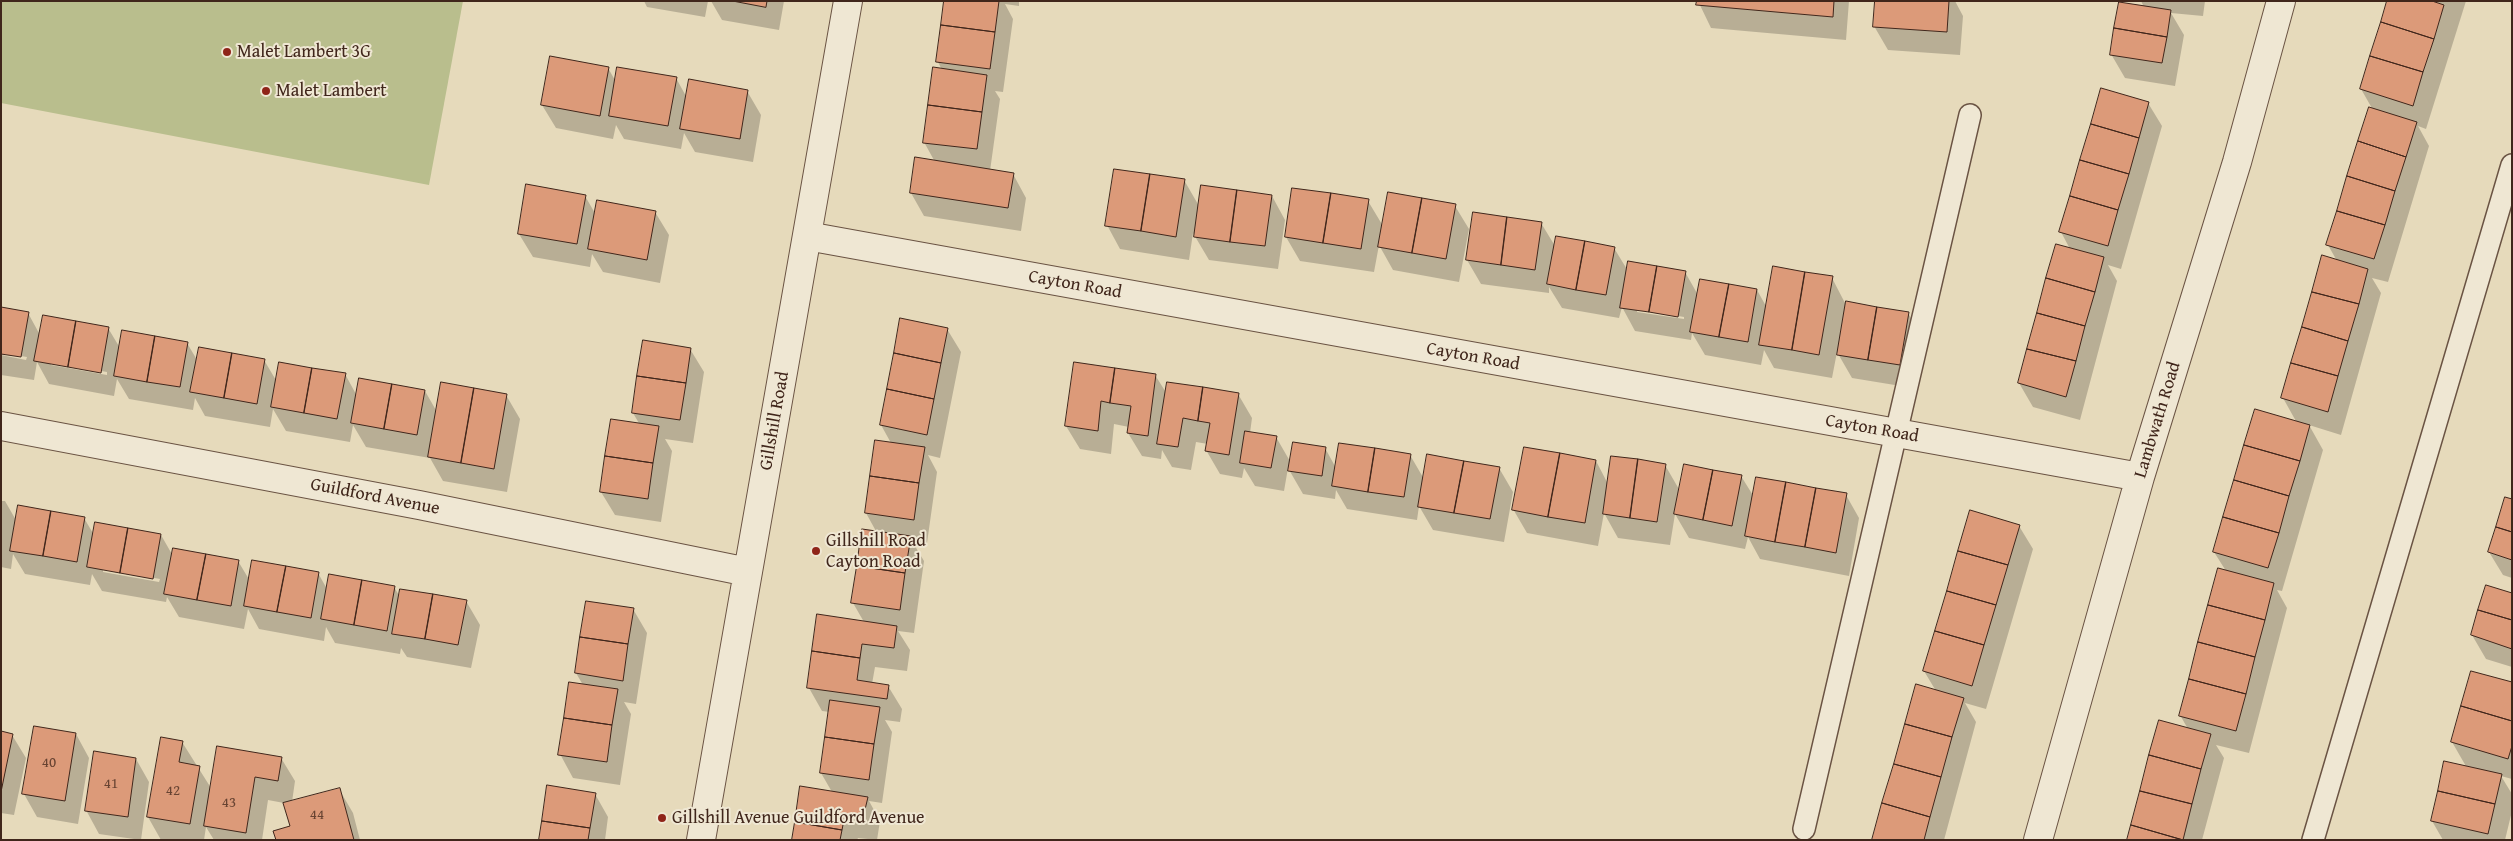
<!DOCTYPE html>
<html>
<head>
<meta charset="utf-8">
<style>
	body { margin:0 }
	#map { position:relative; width:2513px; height:841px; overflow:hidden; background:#e6dabb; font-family:"Gentium Book Plus",serif }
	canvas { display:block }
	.frame { position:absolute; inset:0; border:2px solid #40261b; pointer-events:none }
</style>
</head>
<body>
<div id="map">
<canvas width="2513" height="841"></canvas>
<div class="frame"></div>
</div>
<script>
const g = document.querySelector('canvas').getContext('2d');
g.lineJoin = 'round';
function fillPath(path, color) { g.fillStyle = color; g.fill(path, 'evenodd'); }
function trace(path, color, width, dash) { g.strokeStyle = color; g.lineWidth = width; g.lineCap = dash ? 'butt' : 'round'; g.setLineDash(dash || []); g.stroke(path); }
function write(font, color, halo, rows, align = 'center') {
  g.font = font + ' "Gentium Book Plus",serif'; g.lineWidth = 4; g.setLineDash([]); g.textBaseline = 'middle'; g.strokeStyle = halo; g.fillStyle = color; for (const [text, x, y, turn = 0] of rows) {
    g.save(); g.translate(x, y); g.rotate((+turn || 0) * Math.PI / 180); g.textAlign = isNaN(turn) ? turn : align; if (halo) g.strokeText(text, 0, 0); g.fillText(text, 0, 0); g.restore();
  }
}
const green = new Path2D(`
	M1,1H463L429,185L1,103Z`);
const shadow = new Path2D(`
	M644,1H708L705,17L647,7Z
	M711,1H784L779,30L722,20Z
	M945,1H1019V6L1005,4L1013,19L1003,92L995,91L1000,99L990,171L1013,174L1026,198L1021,231L924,216L911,193L935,162L924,142L942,70L938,62Z
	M1698,1H1849L1846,40L1711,28Z
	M1876,1H1955L1963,16L1960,55L1888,50L1874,26Z
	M2141,1H2205L2203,16L2171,13L2184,35L2175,86L2125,78L2111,54L2144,7Z
	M2389,1H2466L2426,129L2418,126L2429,146L2388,282L2372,278L2381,293L2341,435L2309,425L2323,450L2282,591L2277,590L2287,608L2249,753L2216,745L2224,758L2202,840H2129L2188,729L2180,715L2226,571L2214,552L2297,423L2283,398L2337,261L2328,245L2373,110L2361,89Z
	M608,68L616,82L676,78L687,98L747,91L761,115L753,162L695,152L684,133L681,149L624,139L616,125L613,139L556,128L542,105Z
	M2148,103L2162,126L2121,269L2108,265L2117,281L2080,420L2033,407L2019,383L2070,249L2061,232Z
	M1184,180L1199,206L1272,196L1285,220L1278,269L1209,260L1193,233L1189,260L1120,249L1107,225Z
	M585,196L596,215L655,212L669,235L660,283L603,272L592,254L590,267L533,257L519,234Z
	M1368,201L1383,226L1455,206L1469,229L1459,282L1393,270L1379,245L1374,272L1300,261L1286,237Z
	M1541,223L1555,246L1614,248L1628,271L1685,272L1698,295L1757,290L1767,308L1832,278L1845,303L1908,313L1921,336L1913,388L1852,378L1837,352L1832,378L1774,368L1764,350L1761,365L1705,355L1692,333L1691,340L1635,331L1622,307L1619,318L1562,308L1549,287V293L1481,284L1467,260ZM1637,309L1684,317V319L1637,312Z
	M28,313L40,335L108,328L120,348L187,343L197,360H264L277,382L345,374L357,396L425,391L437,412L506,395L520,419L507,492L443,481L430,458L366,447L353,425L350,442L286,431L273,409L270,427L205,416L195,398L193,410L129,399L117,379L114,396L49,384L37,362L34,380L1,375V355L26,360L27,357L1,353ZM51,362L107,372V375L51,365Z
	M947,329L961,352L940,458L928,455L937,472L927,543L912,541L924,561L914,633L898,631L910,650L907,671L875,667L872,684L888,686L902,709L900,722L885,720L892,732L882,803L869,801L880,821L877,840L858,838L857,840H793L832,792L821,773L830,712L822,711L809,688L864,622L853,603L877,533L866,513L876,441L891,443L881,425Z
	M690,349L704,372L693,443L665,439L672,451L661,522L615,515L601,492L640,425L633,413Z
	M1075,364L1155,375L1167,394H1238L1252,418L1250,433L1276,437L1291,463L1325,448L1336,468L1410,455L1424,479L1499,468L1513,492L1504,542L1433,530L1419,506L1417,520L1347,509L1336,490L1335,499L1303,494L1288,468L1284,491L1255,486L1244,468L1242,478L1220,474L1206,450L1208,444L1196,442L1191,470L1172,467L1162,450L1161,459L1142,456L1128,433L1129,427L1114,424L1111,454L1080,449L1066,426Z
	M1596,461L1608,484L1665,465L1680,491L1741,476L1754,497L1846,495L1859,518L1849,576L1760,559L1748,537L1745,549L1689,538L1675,514L1670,545L1618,538L1604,513L1598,546L1527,533L1513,509Z
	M1,501H5L17,522L84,518L94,535H161L173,556L238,561L250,581L318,573L327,589L394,587L400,597L466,601L480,625L471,668L407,657L401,648L400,654L335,643L326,627L324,641L259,629L248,609L244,629L179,617L167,597L166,602L102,591L92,574L90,585L25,574L13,554L11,569L1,567ZM103,569L160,579L159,582L103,572Z
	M2512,501V578L2503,575L2489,552Z
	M2019,526L2033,549L1986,709L1965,703L1976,722L1944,840H1874L1936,691L1924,671Z
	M2512,594V667L2486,659L2472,635Z
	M633,609L647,633L636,704L624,702L631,714L620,785L573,778L560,754L583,685L576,673Z
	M2512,683V779L2501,776L2512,794V811L2505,840H2443L2432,821L2467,768L2452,742Z
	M1,733L12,735L26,758L14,815L1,813Z
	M76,734L89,758L78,824L37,817L24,794Z
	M182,742L211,788L281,758L295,781L292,802L339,789L353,813L360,840H277L291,827L284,803L268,800L262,840H214L206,827L204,840H161L148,817Z
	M136,759L149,782L141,840L99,834L86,810Z
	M595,794L608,817L605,840H540Z`);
const building = new Path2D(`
	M733,1H767L766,7Z
	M944,1H999L995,32L941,25Z
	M1697,1H1834L1833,17L1696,5Z
	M1875,1H1949L1947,32L1873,27Z
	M2387,1H2432L2444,5L2434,39L2381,22Z
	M2119,2L2171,10L2167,37L2114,28Z
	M2381,22L2434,39L2423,72L2370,56Z
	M941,25L995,32L990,69L936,62Z
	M2114,28L2167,37L2162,63L2110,55Z
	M550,56L609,67L600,116L541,105Z
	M2370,56L2423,72L2413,106L2360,89Z
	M617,67L677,77L668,126L609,116Z
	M933,67L987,75L982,112L928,105Z
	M689,79L748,90L740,139L680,129Z
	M2101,88L2149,102L2139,138L2091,124Z
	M928,105L982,112L977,149L923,143Z
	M2369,107L2417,122L2406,157L2358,141Z
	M2091,124L2139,138L2129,174L2080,160Z
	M2358,141L2406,157L2395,191L2347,176Z
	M915,157L1014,173L1008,208L910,193Z
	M2080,160L2129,174L2118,210L2070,196Z
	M1114,169L1150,174L1141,231L1105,226Z
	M1150,174L1185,179L1176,237L1141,231Z
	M2347,176L2395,191L2385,225L2337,211Z
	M526,184L586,195L577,244L518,234Z
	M1201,185L1237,190L1230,242L1194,237Z
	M1292,188L1331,193L1323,243L1285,237Z
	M1237,190L1272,195L1265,246L1230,242Z
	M1388,192L1422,198L1412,253L1378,247Z
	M1331,193L1369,199L1361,249L1323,243Z
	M2070,196L2118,210L2108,246L2059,232Z
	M1422,198L1456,204L1446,259L1412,253Z
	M597,200L656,211L647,260L588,249Z
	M2337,211L2385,225L2374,259L2326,245Z
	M1473,212L1507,217L1501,265L1466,260Z
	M1507,217L1542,222L1535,270L1501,265Z
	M1556,236L1585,241L1576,290L1547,284Z
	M1585,241L1615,247L1606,295L1576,290Z
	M2056,244L2104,257L2095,292L2046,278Z
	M2322,255L2368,269L2359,304L2312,292Z
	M1628,261L1657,266L1649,312L1620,308Z
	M1657,266L1686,271L1678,317L1649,312Z
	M1773,266L1805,272L1792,350L1759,345Z
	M1805,272L1833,276L1819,355L1792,350Z
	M2046,278L2095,292L2085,326L2037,313Z
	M1700,279L1729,284L1719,337L1690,332Z
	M1729,284L1757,289L1748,342L1719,337Z
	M2312,292L2359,304L2348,341L2302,327Z
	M1846,301L1877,307L1868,360L1837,355Z
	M1,307L29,312L21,357L1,354Z
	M1877,307L1909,312L1900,365L1868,360Z
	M2037,313L2085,326L2076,361L2027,349Z
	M43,315L76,321L68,367L34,361Z
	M900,318L948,328L941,363L894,353Z
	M76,321L109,327L101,373L68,367Z
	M2302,327L2348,341L2338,376L2291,363Z
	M122,330L155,336L147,382L114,376Z
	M155,336L188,342L180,387L147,382Z
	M643,340L691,348L686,383L637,376Z
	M199,347L232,353L224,398L190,392Z
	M2027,349L2076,361L2066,397L2018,383Z
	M232,353L265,359L257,404L224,398Z
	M894,353L941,363L934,399L887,389Z
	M279,362L312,368L304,413L271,407Z
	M1074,362L1115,368L1110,403L1101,401L1098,431L1065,426Z
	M2291,363L2338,376L2328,412L2281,398Z
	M312,368L346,373L337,419L304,413Z
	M1115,368L1156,374L1148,436L1127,433L1131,406L1110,403Z
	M637,376L686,383L680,420L632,413Z
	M359,378L392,384L384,429L351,423Z
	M441,382L474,388L461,463L428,457Z
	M1167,382L1203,387L1198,421L1183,418L1178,447L1157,444Z
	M392,384L425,390L417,435L384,429Z
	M1203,387L1239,393L1229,455L1205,451L1210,423L1198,421Z
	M474,388L507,394L494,469L461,463Z
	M887,389L934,399L927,435L880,425Z
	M2255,409L2310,425L2300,461L2244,445Z
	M611,419L659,426L653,463L605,456Z
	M1245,431L1277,436L1271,468L1240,463Z
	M875,440L925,447L919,483L870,476Z
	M1293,442L1326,447L1322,476L1288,471Z
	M1339,443L1375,448L1368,492L1332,486Z
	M2244,445L2300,461L2289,496L2234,480Z
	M1524,447L1560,453L1548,517L1512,510Z
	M1375,448L1411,454L1404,497L1368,492Z
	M1560,453L1596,460L1585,523L1548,517Z
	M1427,454L1464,461L1454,513L1418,507Z
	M605,456L653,463L648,499L600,492Z
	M1611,456L1638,459L1630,518L1603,514Z
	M1638,459L1666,464L1657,522L1630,518Z
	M1464,461L1500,467L1490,519L1454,513Z
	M1684,464L1713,470L1703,520L1674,514Z
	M1713,470L1742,475L1732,526L1703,520Z
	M870,476L919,483L914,520L865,513Z
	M1756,477L1786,482L1775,542L1745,536Z
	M2234,480L2289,496L2279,533L2223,517Z
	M1786,482L1816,488L1805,547L1775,542Z
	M1816,488L1847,493L1836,553L1805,547Z
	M2505,497L2512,499V532L2496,527Z
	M18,505L51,511L43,556L10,551Z
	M1970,510L2020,525L2008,565L1958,551Z
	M51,511L85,517L77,562L43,556Z
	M2223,517L2279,533L2268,568L2213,552Z
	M95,522L128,528L120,573L87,567Z
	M2496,527L2512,532V560L2488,552Z
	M128,528L161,534L153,579L120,573Z
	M862,529L911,536L905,573L857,566Z
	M173,548L206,554L197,600L164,594Z
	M1958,551L2008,565L1996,605L1947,591Z
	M206,554L239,560L231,606L197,600Z
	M252,560L286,566L277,612L244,606Z
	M286,566L319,572L311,618L277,612Z
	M857,566L905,573L900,610L851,603Z
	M2218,568L2274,583L2265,620L2208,605Z
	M329,574L362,580L354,625L321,619Z
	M362,580L395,586L387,631L354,625Z
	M2486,585L2512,593V620L2478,610Z
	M400,589L433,594L425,639L392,634Z
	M1947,591L1996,605L1984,645L1935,631Z
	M433,594L467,600L458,645L425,639Z
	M586,601L634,608L628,644L580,637Z
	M2208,605L2265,620L2255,657L2198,642Z
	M2478,610L2512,620V649L2471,635Z
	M817,614L897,626L894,648L862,644L860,658L812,651Z
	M1935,631L1984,645L1972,686L1923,671Z
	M580,637L628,644L623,681L575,673Z
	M2198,642L2255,657L2246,694L2189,679Z
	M812,651L860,658L857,680L889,685L887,699L807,688Z
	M2471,671L2512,682V721L2461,706Z
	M2189,679L2246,694L2236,731L2179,716Z
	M569,682L618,689L612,725L564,718Z
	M1916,684L1964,698L1952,737L1905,724Z
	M830,700L880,707L874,744L825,737Z
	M2461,706L2512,721V746L2508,759L2451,742Z
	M564,718L612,725L607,762L558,755Z
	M2159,720L2211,734L2201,769L2149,755Z
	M1905,724L1952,737L1941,777L1894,764Z
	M34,726L76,733L65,801L22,794Z
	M1,731L13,734L1,792Z
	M161,737L183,741L179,762L200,766L190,824L147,817Z
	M825,737L874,744L869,780L820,773Z
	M217,746L282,757L278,781L255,777L246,833L204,826Z
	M94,751L136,758L128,817L85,811Z
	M2149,755L2201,769L2192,804L2140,791Z
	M2444,761L2502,774L2495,804L2438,791Z
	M1894,764L1941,777L1930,817L1882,803Z
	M547,785L596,793L590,828L542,821Z
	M800,786L868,797L863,818L845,814L842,830L795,822Z
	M340,788L354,840H276L273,831L290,826L283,803Z
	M2140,791L2192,804L2183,840L2131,825Z
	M2438,791L2495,804L2488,834L2431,821Z
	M1882,803L1930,817L1924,840H1872Z
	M542,821L590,828L588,840H539Z
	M795,822L842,830L840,840H792Z
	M2131,825L2183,840H2127Z`);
const service = new Path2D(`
	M1804,829L1970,115
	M2313,840L2512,165`);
const minor = new Path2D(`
	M807,236L2140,477
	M1,426L419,505L748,572
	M701,840L848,1
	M2038,840L2140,477L2237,162L2281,1`);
const markers = [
	[227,52,5,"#8f2418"],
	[266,91,5,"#8f2418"],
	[816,551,5,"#8f2418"],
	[662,818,5,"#8f2418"]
];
const numberNames = [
	["40",49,763],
	["41",111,784],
	["42",173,791],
	["43",229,803],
	["44",317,815]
];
const poiNames = [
	["Malet Lambert 3G",237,52],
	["Malet Lambert",276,91],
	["Gillshill Road",826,541],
	["Cayton Road",826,562],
	["Gillshill Avenue Guildford Avenue",672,818]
];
const streetNames = [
	["Cayton Road",1075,285,10],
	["Cayton Road",1473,357,10],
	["Lambwath Road",2158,420,-73],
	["Gillshill Road",775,421,-80],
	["Cayton Road",1872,429,10],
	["Guildford Avenue",375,497,11]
];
fillPath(green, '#b9be8d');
fillPath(shadow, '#0003');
fillPath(building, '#dc9a79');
trace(building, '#40261b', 1);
trace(service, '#6a5343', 24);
trace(minor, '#6a5343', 30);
trace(service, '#efe7d3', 21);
trace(minor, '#efe7d3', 28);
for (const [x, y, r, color] of markers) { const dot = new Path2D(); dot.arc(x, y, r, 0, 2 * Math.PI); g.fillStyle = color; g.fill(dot); trace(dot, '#efe7d3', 2); }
write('15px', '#674332', null, numberNames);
write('18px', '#40261b', '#efe7d3', poiNames, 'left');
write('18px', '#40261b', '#efe7d3', streetNames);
</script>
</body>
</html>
